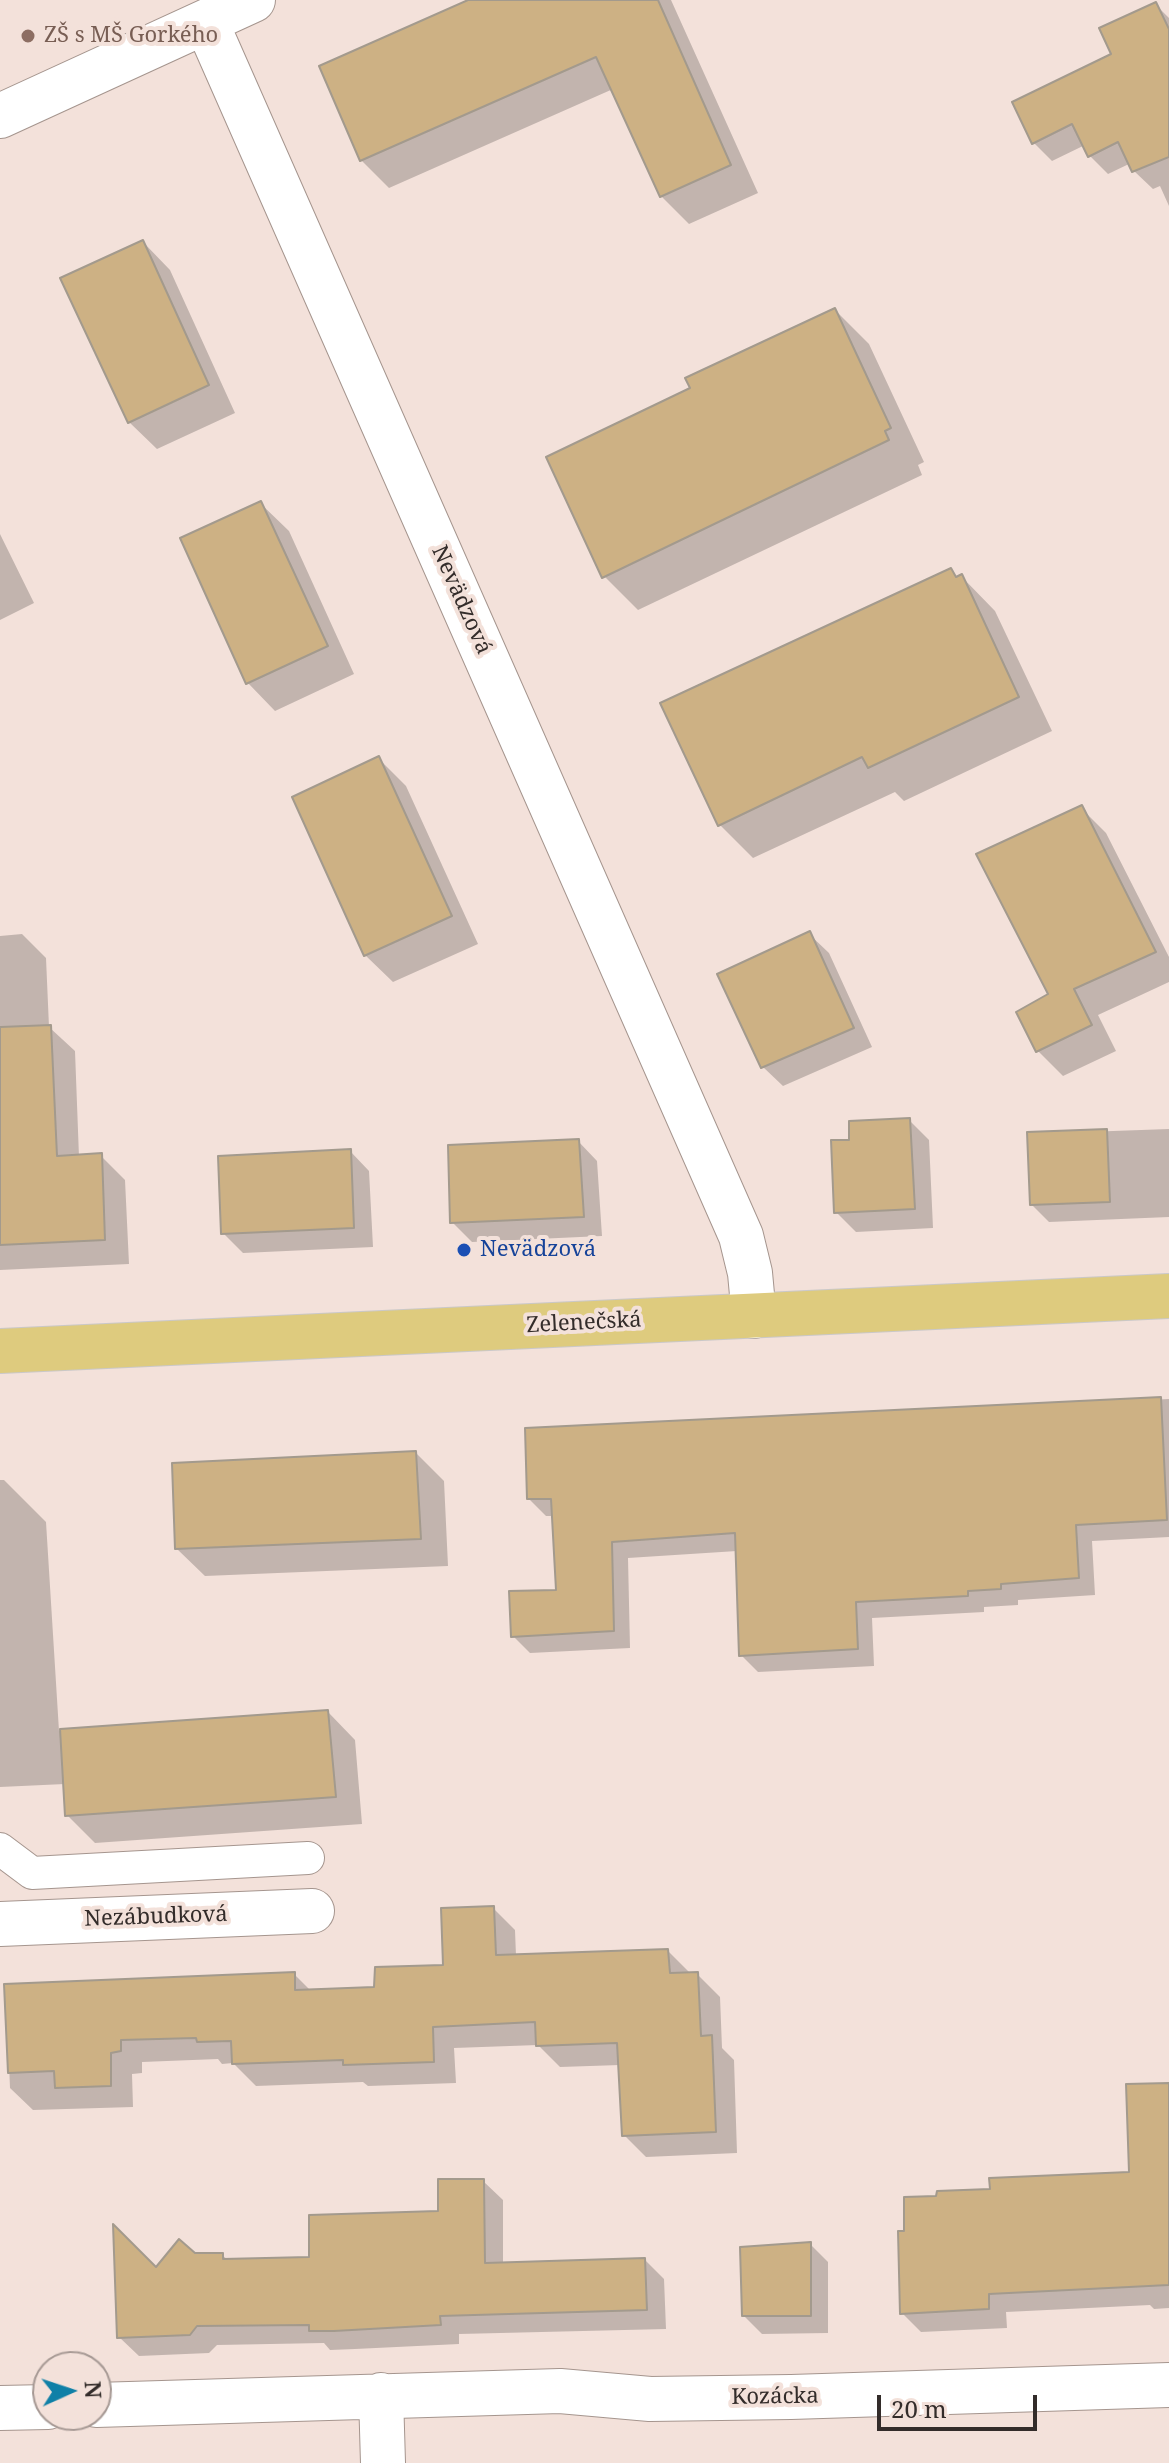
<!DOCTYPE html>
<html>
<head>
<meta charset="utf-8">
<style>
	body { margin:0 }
	#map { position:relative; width:1169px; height:2463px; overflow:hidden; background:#f3e1da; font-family:"Noto Serif",serif }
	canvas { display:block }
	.north { position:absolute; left:32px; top:2351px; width:80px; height:80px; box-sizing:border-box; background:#f3e1da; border:2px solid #a69994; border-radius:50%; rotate:87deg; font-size:22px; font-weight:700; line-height:32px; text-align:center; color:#332c2a }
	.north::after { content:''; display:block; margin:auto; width:28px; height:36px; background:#0f80a7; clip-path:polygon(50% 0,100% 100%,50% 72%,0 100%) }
	.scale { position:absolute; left:877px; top:2395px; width:160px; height:36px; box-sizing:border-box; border:4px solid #332c2a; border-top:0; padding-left:10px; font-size:24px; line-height:28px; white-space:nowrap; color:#332c2a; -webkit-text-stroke:6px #f3e1da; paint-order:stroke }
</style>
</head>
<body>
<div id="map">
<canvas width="1169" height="2463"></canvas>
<div class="north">N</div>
<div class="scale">20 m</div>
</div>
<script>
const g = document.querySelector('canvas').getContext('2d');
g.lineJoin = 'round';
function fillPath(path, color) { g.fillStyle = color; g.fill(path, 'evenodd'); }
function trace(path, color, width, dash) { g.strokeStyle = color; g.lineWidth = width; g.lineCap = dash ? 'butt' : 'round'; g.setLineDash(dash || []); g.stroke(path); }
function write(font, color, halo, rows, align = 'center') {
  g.font = font + ' "Noto Serif",serif'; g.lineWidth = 8; g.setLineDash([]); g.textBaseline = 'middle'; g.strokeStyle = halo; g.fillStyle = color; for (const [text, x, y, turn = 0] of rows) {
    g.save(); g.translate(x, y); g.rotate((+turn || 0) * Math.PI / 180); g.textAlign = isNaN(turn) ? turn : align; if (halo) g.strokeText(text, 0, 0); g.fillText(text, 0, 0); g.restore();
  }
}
const shadow = new Path2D(`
	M473,0H671L758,193L689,224L661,196L613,89L389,188L361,160Z
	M1155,4L1169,18V206L1160,186L1153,189L1134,171L1131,163L1108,174L1090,156L1085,145L1052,161L1034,143L1114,55Z
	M143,242L170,270L235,413L157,449L129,422Z
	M835,310L869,344L924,462L918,465L922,475L638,610L604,576L693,389Z
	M261,504L289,531L354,674L275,711L248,683Z
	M0,534L34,603L0,620Z
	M950,570L958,578L961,576L995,611L1052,731L904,801L895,792L753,858L719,824Z
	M379,759L406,786L478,944L393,982L365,955Z
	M1081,808L1106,833L1169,957V982L1098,1015L1116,1051L1063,1076L1038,1051L1018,1012L1050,995Z
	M22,934L46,958L49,1027L75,1051L79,1157L101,1156L125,1180L129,1264L0,1270V936Z
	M809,934L829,953L872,1047L783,1086L763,1067Z
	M909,1120L929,1140L933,1228L856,1232L836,1212L851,1142Z
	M1169,1129V1217L1049,1222L1032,1205L1029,1134Z
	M578,1141L597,1161L602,1236L472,1242L452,1222Z
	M350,1151L369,1171L373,1247L243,1253L223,1233Z
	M1169,1399V1537L1092,1541L1095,1595L1018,1600V1605L984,1607V1612L872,1618L874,1666L758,1672L741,1655L737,1551L628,1558L630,1648L530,1653L513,1636L558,1592L554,1516H546L529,1499L527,1430Z
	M416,1453L444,1481L448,1566L205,1576L177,1549Z
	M0,1480H4L46,1522L59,1731L328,1712L355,1740L362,1824L95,1843L67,1815L65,1784L0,1787Z
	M493,1908L515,1930L516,1956L668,1951L690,1973L697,1974L720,1997L722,2048L734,2060L737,2153L646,2157L624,2135L620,2065L560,2067L538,2045L454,2048L456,2083L368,2086L363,2082L256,2086L233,2063L222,2064L218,2059L142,2062V2073L132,2074L133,2107L33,2110L10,2088L6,1986L294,1974L311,1991L376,1989L446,1967Z
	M1169,2085V2308L1154,2309L1150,2305L1006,2312L1007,2328L921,2332L902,2313L906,2232L992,2191L1131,2174Z
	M483,2181L503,2200V2265L645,2260L664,2279L666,2329L459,2334V2344L355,2349L330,2350L324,2343L217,2345L209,2353L139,2356L119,2337L156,2270L194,2256L222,2255L229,2261L311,2259L440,2213Z
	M810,2244L828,2262V2333L762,2334L744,2316Z`);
const building = new Path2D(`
	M468,0H658L731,165L660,197L596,57L360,161L319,66Z
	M1156,2L1169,29V157L1132,172L1118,142L1088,157L1072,124L1032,144L1012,102L1111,54L1099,28Z
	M143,240L209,385L128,423L60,278Z
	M835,308L891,428L885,431L889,440L602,578L546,457L690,388L685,378Z
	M261,501L328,646L246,684L180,538Z
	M951,568L956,577L962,574L1019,697L868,768L862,757L718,826L660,703Z
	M379,756L452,916L364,956L292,797Z
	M1082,805L1156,952L1074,989L1092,1025L1036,1052L1016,1012L1048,994L976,854Z
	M810,931L854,1028L761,1068L717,974Z
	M51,1025L57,1156L102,1153L105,1240L0,1245V1027Z
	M910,1118L915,1209L834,1213L831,1140H849V1121Z
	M1107,1129L1110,1202L1030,1205L1027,1132Z
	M579,1139L584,1217L450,1223L448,1145Z
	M351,1149L354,1228L221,1234L218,1156Z
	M1161,1397L1167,1520L1076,1525L1079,1578L1001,1584V1589L968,1591V1596L856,1602L858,1649L739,1656L735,1533L612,1542L614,1631L511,1637L509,1591L556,1590L551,1499H527L525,1428Z
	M416,1451L421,1539L175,1549L172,1463Z
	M328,1710L336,1797L65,1816L60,1729Z
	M494,1906L496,1955L668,1949L670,1973L698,1972L701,2036L712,2035L716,2132L622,2136L617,2043L536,2046L535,2022L433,2027L434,2062L343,2065V2060L232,2064L231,2041L197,2042L196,2038L121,2040V2051L111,2053V2086L55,2088L54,2071L8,2073L4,1984L295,1972V1990L374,1987L375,1967L443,1965L441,1908Z
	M1169,2083V2285L989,2294V2309L900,2314L898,2231H904V2197L936,2196L937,2191L990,2189L989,2178L1129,2172L1126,2084Z
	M438,2179H484L485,2263L645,2258L647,2310L440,2316L441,2325L334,2331H309V2325L197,2326L190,2335L117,2338L113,2224L156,2267L179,2239L195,2253H223V2259L309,2257V2215L438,2211Z
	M811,2242V2316H742L740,2247Z`);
const lane = new Path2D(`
	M0,1849L32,1873L308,1858`);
const street = new Path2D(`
	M206,22L741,1236L750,1273L754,1316
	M0,116L253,0
	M0,1924L312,1911
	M381,2395L383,2463
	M96,2405L560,2391L650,2399L791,2397L1169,2385
	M0,2408L48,2407`);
const primary = new Path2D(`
	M0,1351L1169,1296`);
const markers = [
	[28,36,8,"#8d6e63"],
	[464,1250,8,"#1a4fb4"]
];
const educationNames = [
	["ZŠ s MŠ Gorkého",44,36]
];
const streetNames = [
	["Nevädzová",461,600,66],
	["Zelenečská",584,1323,-3],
	["Nezábudková",156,1917,-2],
	["Kozácka",775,2397,-1]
];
const transitNames = [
	["Nevädzová",480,1250]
];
fillPath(shadow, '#0003');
fillPath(building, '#cdb184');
trace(building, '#a39a8d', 2);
trace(lane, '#a5958e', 34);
trace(street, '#a5958e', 46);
trace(primary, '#cac8c8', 46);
trace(lane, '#fff', 32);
trace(street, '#fff', 44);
trace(primary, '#decb7e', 44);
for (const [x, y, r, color] of markers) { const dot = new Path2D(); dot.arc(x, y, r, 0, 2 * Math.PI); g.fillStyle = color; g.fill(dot); trace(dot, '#f3e1da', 3); }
write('22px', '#785e54', '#f3e1da', educationNames, 'left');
write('22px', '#332c2a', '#f3e1da', streetNames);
write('22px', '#164399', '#f3e1da', transitNames, 'left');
</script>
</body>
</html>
